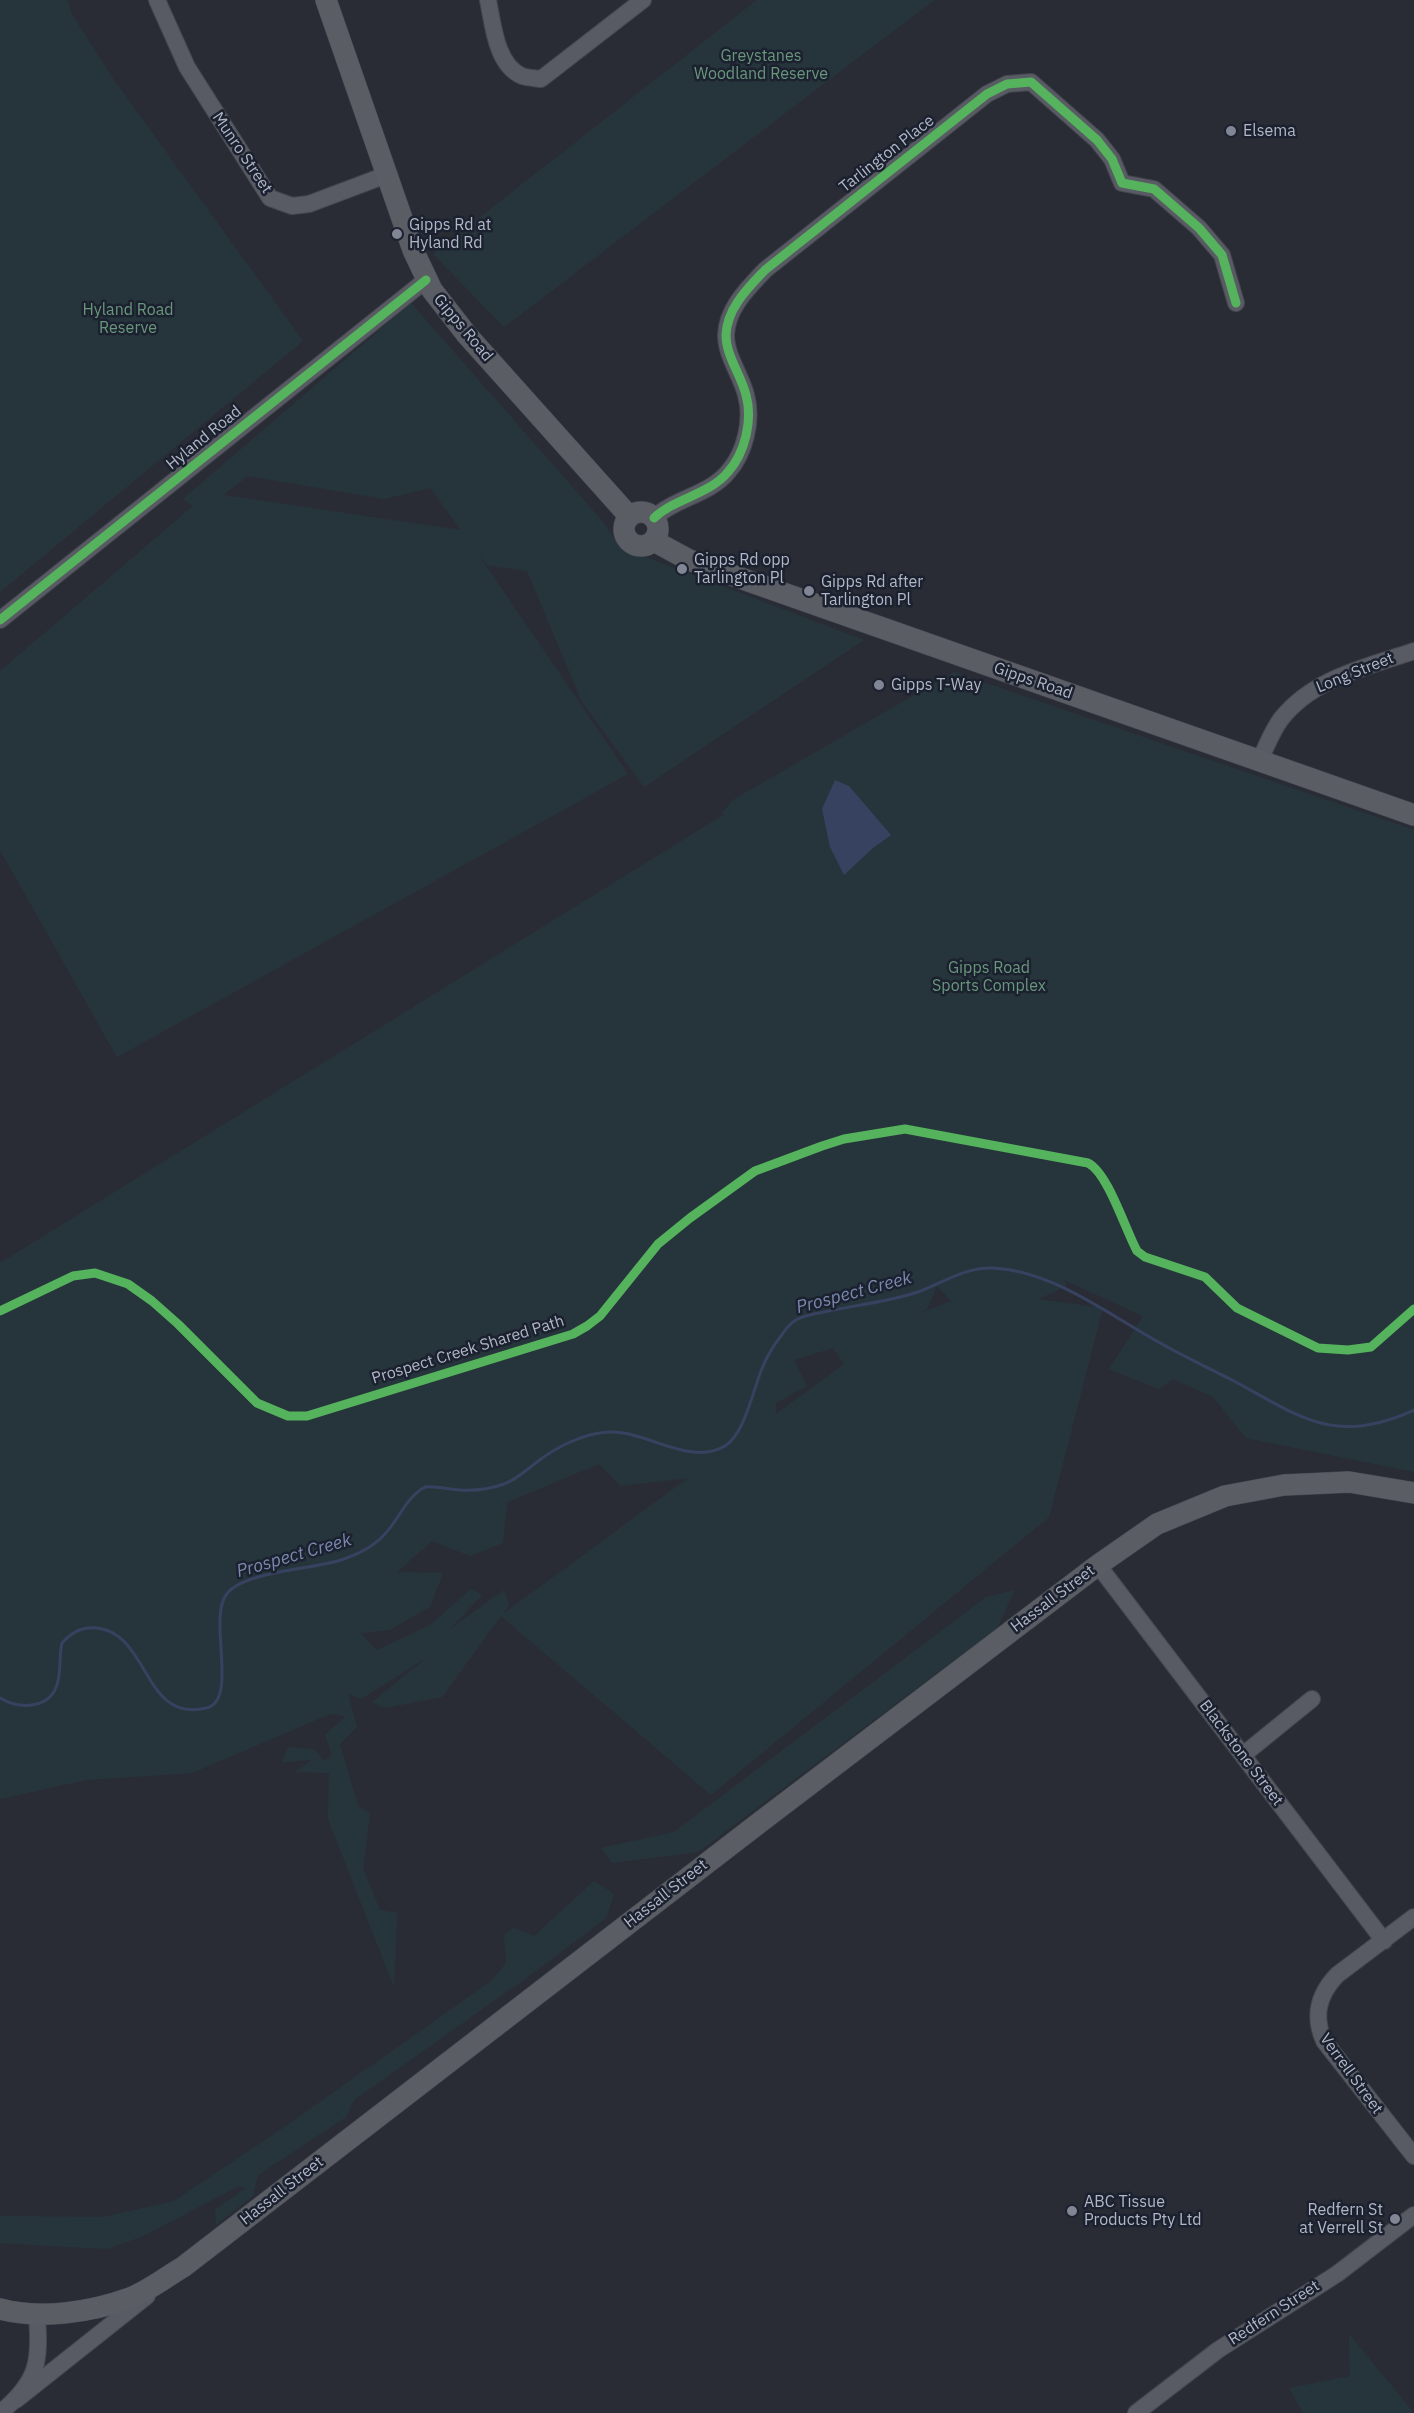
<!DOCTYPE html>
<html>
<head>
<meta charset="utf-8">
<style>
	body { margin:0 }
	canvas { display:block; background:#292c35 }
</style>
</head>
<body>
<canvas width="1414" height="2413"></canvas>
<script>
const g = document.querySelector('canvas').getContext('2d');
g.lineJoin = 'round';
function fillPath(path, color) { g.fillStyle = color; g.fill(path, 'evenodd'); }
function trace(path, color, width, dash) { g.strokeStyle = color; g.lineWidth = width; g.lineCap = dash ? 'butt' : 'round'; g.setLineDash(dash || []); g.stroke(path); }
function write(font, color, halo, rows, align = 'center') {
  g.font = font + ' "IBM Plex Sans",sans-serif'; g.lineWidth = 5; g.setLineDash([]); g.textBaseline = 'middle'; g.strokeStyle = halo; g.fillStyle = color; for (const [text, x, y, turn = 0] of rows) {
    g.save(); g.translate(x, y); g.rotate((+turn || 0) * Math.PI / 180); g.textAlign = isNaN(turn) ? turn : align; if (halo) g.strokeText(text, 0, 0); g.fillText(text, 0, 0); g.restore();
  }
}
const green = new Path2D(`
	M0,0H68L71,13L114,80L303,341L0,592Z
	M757,0H934L504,327L433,254Z
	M411,303L604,523L619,547L864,640L644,787L582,702L527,571L487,565L476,551L628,774L117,1057L0,850V671L193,506L183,499ZM248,476L384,499L430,488L461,530L223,495Z
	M954,672L1414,830V1472L1246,1438L1213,1397L1173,1379L1159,1389L1109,1369L1143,1316L1064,1280L1067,1286L1038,1299L1103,1308L1049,1517L711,1795L501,1616L442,1697L385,1708L372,1702L429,1656L361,1699L348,1694L357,1727L340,1744L358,1806L370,1813L363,1868L380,1910L397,1913L394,1987L328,1819L329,1773L295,1772L312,1760L282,1762L288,1747L314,1749L324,1761L332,1755L325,1735L346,1716L330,1714L192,1773L86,1780L0,1799V1263L725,814H721L733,800ZM937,1286L951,1301L913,1316L927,1309ZM833,1348L844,1364L776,1414V1403L807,1386L794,1360ZM599,1464L621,1486L688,1478L503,1614L509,1605L504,1590L449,1630L482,1595L471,1589L430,1625L377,1650L360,1633L389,1630L430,1607L443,1573L397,1572L432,1541L470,1556L503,1543L507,1502Z
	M1015,1590L997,1628L698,1852L612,1863L601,1848L674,1832L986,1597Z
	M594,1881L614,1894L606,1918L522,1981L354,2100L346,2117L258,2175L253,2196L216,2225L215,2210L246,2188L239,2186L141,2237L107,2249L0,2243V2216L103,2217L174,2201L286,2126L491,1981L506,1963L504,1935L514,1928L534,1936Z
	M1349,2334L1414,2413H1303L1289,2388L1350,2376Z`);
const water = new Path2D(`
	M835,780L849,786L891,835L873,848L844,875L830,847L822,809Z`);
const stream = new Path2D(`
	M0,1698C21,1710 52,1709 58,1681C61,1668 59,1655 62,1643C72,1632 82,1626 98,1628C150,1635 143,1723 206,1708C239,1701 208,1620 226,1595C242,1571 315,1569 341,1560C356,1555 373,1547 384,1535C399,1520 405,1498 425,1487C437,1486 447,1489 459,1490C473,1491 490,1489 504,1484C516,1480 526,1470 537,1462C556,1447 584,1433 609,1432C646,1430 689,1467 725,1446C744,1435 753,1391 761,1371C766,1358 773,1346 781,1336C785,1330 790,1323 796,1320C804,1315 815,1314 824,1312C855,1305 888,1302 918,1292C943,1283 965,1267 993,1268C1050,1271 1101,1309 1148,1336C1176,1353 1205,1366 1234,1381C1302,1418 1335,1446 1414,1410`);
const minor = new Path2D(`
	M157,0L187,67L270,198L292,206L309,204L386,175
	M488,0C493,24 496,65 522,76C528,78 535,78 541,79L643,0
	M654,518C675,498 709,495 728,472C745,453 753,420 746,395C741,375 726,356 726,335C727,308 748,288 765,270L987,94L1007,84L1031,82L1097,140L1112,159L1122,183L1154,189L1199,228L1222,255L1236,303
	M0,620L426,280
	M1260,760C1266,747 1272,731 1281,719C1313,678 1367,667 1414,651
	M1098,1565L1384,1941
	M1243,1755L1312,1699
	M1414,1917L1337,1975C1318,1995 1313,2016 1324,2041L1414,2156
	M16,2400L147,2296
	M0,2413C39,2381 40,2362 37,2314
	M1136,2413L1218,2350L1337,2274L1414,2215`);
const major = new Path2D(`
	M326,0L413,250L432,290L467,335L629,516
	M624 529a17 17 0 1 1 34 0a17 17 0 1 1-34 0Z
	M654,541L689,560L1414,815
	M0,2309C41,2320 91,2312 130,2298C148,2291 166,2277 183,2267L759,1823L1098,1565L1157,1524L1225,1496L1284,1485L1349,1482L1414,1493`);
const cycleway = new Path2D(`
	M654,518C675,498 709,495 728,472C745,453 753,420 746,395C741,375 726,356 726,335C727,308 748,288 765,270L987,94L1007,84L1031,82L1097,140L1112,159L1122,183L1154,189L1199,228L1222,255L1236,303
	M0,620L426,280
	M0,1311L73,1276L95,1273L128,1284L152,1301L178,1324L257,1403L288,1416H307L573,1334L587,1326L600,1316L658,1244L690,1218L755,1171L822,1146L844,1139L905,1129L1088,1163C1108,1173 1125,1229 1137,1251L1145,1257L1205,1277L1237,1308L1318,1348L1348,1350L1371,1347L1414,1309`);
const markers = [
	[1231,131,6,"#828694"],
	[397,234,6,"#828694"],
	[682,569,6,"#828694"],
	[809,591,6,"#828694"],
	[879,685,6,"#828694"],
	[1072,2211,6,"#828694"],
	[1395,2219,6,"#828694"]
];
const parkNames = [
	["Greystanes",761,56],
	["Woodland Reserve",761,74],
	["Hyland Road",128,310],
	["Reserve",128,328],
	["Gipps Road",989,968],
	["Sports Complex",989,986]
];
const poiNames = [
	["Elsema",1243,131],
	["Gipps Rd at",409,225],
	["Hyland Rd",409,243],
	["Gipps Rd opp",694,560],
	["Tarlington Pl",694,578],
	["Gipps Rd after",821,582],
	["Tarlington Pl",821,600],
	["Gipps T-Way",891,685],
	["ABC Tissue",1084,2202],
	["Products Pty Ltd",1084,2220],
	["Redfern St",1383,2210,"right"],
	["at Verrell St",1383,2228,"right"]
];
const streetNames = [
	["Munro Street",242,153,56],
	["Tarlington Place",887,154,-38],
	["Gipps Road",463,328,50],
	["Hyland Road",204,438,-39],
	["Long Street",1355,673,-22],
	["Gipps Road",1033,681,19],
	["Prospect Creek Shared Path",468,1350,-17],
	["Hassall Street",1053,1599,-37],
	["Blackstone Street",1241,1753,53],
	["Hassall Street",666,1894,-38],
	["Verrell Street",1351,2074,54],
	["Hassall Street",282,2191,-38],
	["Redfern Street",1274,2313,-33]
];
const waterNames = [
	["Prospect Creek",854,1293,-15],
	["Prospect Creek",294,1556,-16]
];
fillPath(green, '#26353b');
fillPath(water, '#374260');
trace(stream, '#374260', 3);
trace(minor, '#45474f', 18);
trace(major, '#464952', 22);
trace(minor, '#585b63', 16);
trace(major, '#5b5d65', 21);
trace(cycleway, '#56b35d', 9);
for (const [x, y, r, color] of markers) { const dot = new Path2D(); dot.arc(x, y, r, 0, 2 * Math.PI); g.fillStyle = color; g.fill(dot); trace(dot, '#1c2130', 2); }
write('16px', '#69977b', '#1c2130', parkNames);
write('16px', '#b2b7c7', '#1c2130', poiNames, 'left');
write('16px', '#b2b7c7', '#1c2130', streetNames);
write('italic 18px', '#7a89ae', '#1c2130', waterNames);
</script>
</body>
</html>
